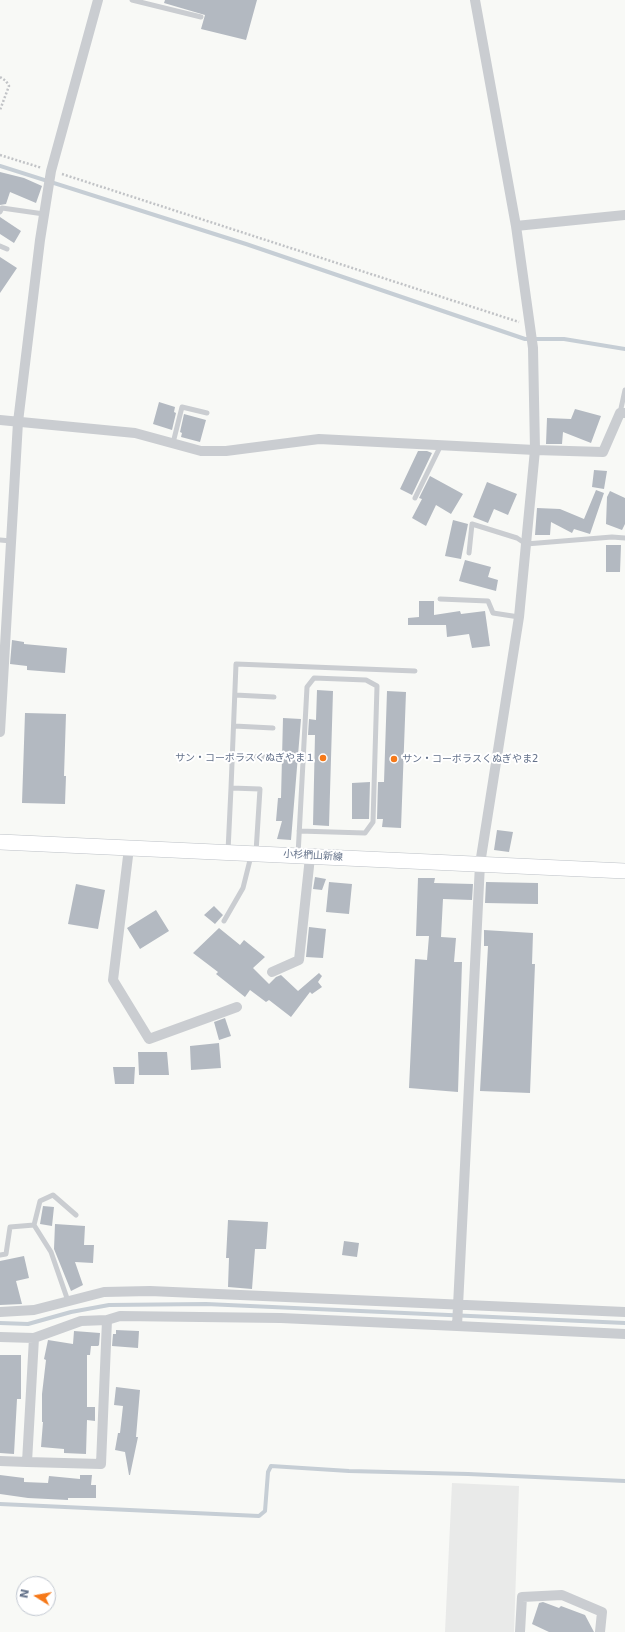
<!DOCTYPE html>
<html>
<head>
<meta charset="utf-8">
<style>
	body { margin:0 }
	#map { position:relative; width:625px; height:1632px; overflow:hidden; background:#f8f9f6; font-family:"DejaVu Sans",sans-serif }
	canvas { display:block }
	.north { position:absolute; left:16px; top:1576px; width:40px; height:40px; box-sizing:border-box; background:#fff; border:1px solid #c1c7d0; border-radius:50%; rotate:281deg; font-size:11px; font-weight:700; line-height:16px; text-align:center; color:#64728a }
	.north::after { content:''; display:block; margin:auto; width:14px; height:18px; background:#f67919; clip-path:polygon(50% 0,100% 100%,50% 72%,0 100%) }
</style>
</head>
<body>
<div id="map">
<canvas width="625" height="1632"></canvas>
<div class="north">N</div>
</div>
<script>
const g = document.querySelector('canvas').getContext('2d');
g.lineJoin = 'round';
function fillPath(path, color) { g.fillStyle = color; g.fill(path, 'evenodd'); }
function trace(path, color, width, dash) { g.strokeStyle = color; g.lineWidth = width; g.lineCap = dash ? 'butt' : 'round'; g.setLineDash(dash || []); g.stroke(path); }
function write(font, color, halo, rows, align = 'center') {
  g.font = font + ' "DejaVu Sans","Noto Sans JP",sans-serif'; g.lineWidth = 4; g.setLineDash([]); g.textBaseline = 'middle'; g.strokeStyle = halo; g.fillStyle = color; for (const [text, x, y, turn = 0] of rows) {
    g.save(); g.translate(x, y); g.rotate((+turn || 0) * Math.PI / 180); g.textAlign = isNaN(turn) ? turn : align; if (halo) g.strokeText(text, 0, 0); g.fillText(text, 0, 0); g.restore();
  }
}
const built = new Path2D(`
	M452,1483L519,1486L514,1632H445Z`);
const stream = new Path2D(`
	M0,166L246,244L525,339H564L625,349
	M0,1323L28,1324L71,1312L109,1305L206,1304L625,1323
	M0,1504L259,1516L265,1511L268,1472L271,1466L349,1471L468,1474L625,1481`);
const building = new Path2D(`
	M165,0H257L246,40L201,29L205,15L164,3Z
	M0,172L24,178L42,186L36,203L10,192L6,204L0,205Z
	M0,217L21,231L14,243L0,234Z
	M0,257L17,268L0,293Z
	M159,402L175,407L174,412L176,413L172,430L153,424Z
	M575,409L601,416L591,443L563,432L562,444H546L547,418L571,419Z
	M184,414L206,420L200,442L181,437L182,433L180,432Z
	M418,451H427L432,453L412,495L400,489Z
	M594,470L607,471L604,489L592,487Z
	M430,476L463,494L451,514L436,505L426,526L412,518L422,499L419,498Z
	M487,482L517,494L508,515L494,509L488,523L473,517Z
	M596,490L604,493L590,534L574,529L572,533L551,522L550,535H535L537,508L560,509L584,519Z
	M610,491L625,498V524L622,530L606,524L607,497Z
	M453,520L468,524L461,559L445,556Z
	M606,545H621L620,572H606Z
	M465,560L491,567L488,577L498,580L496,591L459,581Z
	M419,601H434V615L460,611L461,614L485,611L490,646L472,648L469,634L447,637L446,625H408V618L419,617Z
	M12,640L24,642V644L67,648L65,673L27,670V666L10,664Z
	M317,690L333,691L329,826L313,825L315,735H308L309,719L316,720Z
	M387,691L406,692L401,828L382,827L383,819H377L378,782H384Z
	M25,713L66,714L64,776H66L65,804L22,803Z
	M283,718L301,719L291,840L277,839L282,821H276L278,798H281Z
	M370,782L369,819H352V783Z
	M497,830L513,832L509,852L494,850Z
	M315,877L326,879L322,890L313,889Z
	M418,878H435L434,883L473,884L472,900L443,899L441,937L456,938L454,962H462L458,1092L409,1088L415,959L427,960L429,936H416Z
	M329,882L352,884L349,914L326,912Z
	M486,882L538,883V904L485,903Z
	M76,884L105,890L98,929L68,924Z
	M214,906L223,915L215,924L204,915Z
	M156,910L169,931L140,949L127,928Z
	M309,927L326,929L323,958L306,957Z
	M219,928L240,945L244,940L265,957L253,968L269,984L276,977L281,975L298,991L319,973L322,976L318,982L322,987L312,994L310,992L291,1017L269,1000L266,1002L250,990L245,997L216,974L218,972L193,953Z
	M484,930L533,933L532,964H535L530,1093L480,1091L488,946H484Z
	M225,1018L231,1036L219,1040L214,1022Z
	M219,1043L221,1068L191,1070L190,1046Z
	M138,1052H167L169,1075H139Z
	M113,1067H135L134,1084H115Z
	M43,1206L54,1207L52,1226L40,1224Z
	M228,1220L268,1222L266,1249H255L252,1289L228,1287L229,1258H226Z
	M55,1224L85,1226L84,1245H94L93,1263L75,1262L83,1285L71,1291L54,1249Z
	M344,1241L359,1243L357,1257L342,1255Z
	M24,1256L29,1278L16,1281L22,1304L0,1305V1261Z
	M116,1330L139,1331L138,1348L112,1346L113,1334H116Z
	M74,1331L100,1333L99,1345L98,1346H91L90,1355H87V1407H95V1421L87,1420L86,1454L64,1453V1449L41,1447L43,1422H42V1394L46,1360L44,1359L48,1340L73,1344Z
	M0,1355H21V1399H17L14,1454L0,1453Z
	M116,1387L140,1390L136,1437H138L130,1475H129L125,1452L115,1450L118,1433H120L123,1406L114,1405Z
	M0,1475L24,1478V1482L48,1483L49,1476L80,1479V1475H92L91,1485H96V1498H68V1500L28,1498L0,1494Z
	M543,1602L559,1608L561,1606L585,1615L594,1632H549L532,1624L539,1603Z`);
const path = new Path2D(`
	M0,77L6,81L9,86L0,110
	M0,155L42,168
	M62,174L519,322`);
const lane = new Path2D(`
	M132,0L201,17
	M0,212L2,208L44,214
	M0,246L7,249
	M620,413L625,390
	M173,443L182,407L207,413
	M415,498L441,445
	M0,540L11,541
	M469,553L472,524L517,538L526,544L612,537L625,538
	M440,599L488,601L493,613L519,617
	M235,695L274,697
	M234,726L273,728
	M232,757H272
	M231,788L236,664L415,671
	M228,851L231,788L260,789L256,852
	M298,855L307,687L314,678L366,680L377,686L373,822L365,833L299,831
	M224,921L243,888L251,856
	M34,1225L40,1201L53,1195L76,1215
	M0,1255L6,1254L10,1227L34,1225L51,1252L68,1301`);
const street = new Path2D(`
	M475,0L516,226L533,348L535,450L519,617L480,864L457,1326L625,1334
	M516,226L625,215
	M0,420L135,433L201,451H226L319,439L535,450L603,452L620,413H625
	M0,732L18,422L40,240L51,171L98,0
	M129,848L113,980L149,1039L237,1007
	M272,972L299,960L310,857
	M0,1312L34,1310L104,1292L150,1291L625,1312
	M107,1320L120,1316L281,1318L457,1326
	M0,1337L34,1338L27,1462L101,1464L107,1320L81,1321L34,1338
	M0,1461L27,1462
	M520,1632L522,1597L562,1595L602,1612L600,1632`);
const secondary = new Path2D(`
	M0,842L625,871`);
const markers = [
	[323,758,4,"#f67919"],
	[394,759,4,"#f67919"]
];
const poiNames = [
	["サン・コーポラスくぬぎやま１",315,758],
	["サン・コーポラスくぬぎやま2",402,759,"left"]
];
const streetNames = [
	["小杉椚山新線",313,856,3]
];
fillPath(built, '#e9eae9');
trace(stream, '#c6ced5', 4);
fillPath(building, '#b3b9c1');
trace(secondary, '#bcc0c6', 16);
trace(path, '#c1c3c6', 2.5, [2, 2]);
trace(lane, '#cacdd1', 5);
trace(street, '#cacdd1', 10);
trace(secondary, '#fff', 15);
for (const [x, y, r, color] of markers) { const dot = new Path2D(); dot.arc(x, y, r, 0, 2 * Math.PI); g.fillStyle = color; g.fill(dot); trace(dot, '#fff', 1.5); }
write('10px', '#64728a', '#fff', poiNames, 'right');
write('10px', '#64728a', '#fff', streetNames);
</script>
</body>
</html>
